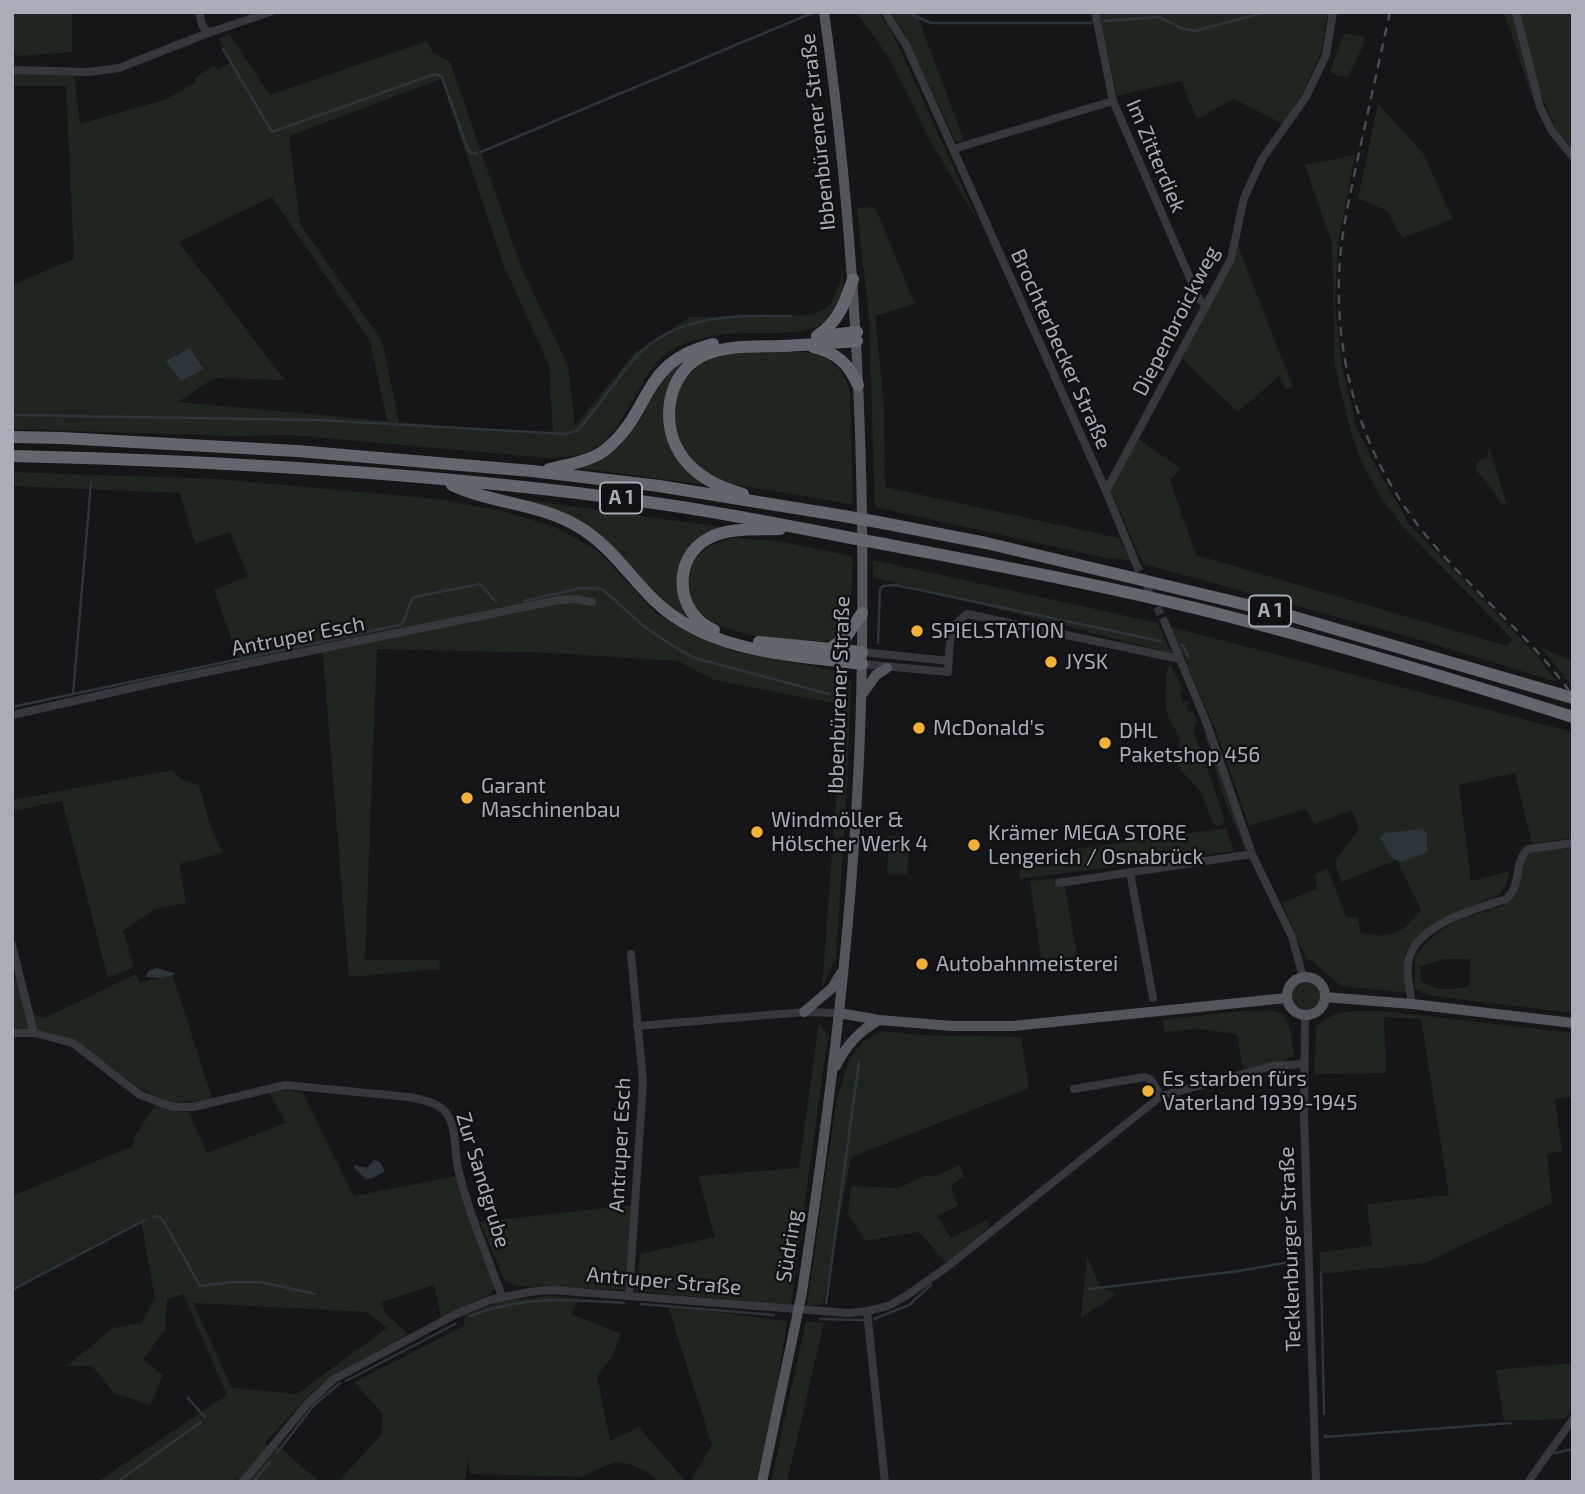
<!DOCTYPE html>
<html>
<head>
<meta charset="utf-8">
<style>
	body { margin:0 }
	#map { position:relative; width:1585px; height:1494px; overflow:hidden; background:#161618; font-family:"Exo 2",sans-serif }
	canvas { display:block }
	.frame { position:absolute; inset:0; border:14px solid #a8adb8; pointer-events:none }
</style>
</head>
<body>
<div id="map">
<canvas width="1585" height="1494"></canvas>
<div class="frame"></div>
</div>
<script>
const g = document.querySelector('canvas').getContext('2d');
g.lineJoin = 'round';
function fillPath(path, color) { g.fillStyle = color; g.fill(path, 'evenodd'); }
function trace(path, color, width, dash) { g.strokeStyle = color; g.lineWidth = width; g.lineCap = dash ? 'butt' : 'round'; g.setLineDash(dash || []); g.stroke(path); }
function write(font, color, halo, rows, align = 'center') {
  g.font = font + ' "Exo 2",sans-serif'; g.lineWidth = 5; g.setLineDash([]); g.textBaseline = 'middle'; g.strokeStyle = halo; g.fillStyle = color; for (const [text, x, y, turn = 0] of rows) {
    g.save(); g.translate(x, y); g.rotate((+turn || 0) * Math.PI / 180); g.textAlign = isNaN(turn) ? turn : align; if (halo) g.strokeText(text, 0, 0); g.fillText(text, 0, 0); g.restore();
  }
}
const green = new Path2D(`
	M12,12H72V52L18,56L12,51Z
	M856,12H878L892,32L979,223L928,137L890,59Z
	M891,12H916L964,140L956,142L905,34Z
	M1099,12H1328L1321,52L1302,95L1283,124L1234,99L1197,119L1181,81L1117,96Z
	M1504,12H1573V151L1556,129L1542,96L1532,97Z
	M1344,33L1365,37L1361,50L1348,77L1336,75L1330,71Z
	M229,34L270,95L427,41L433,53L450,62L521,267L568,366L575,426L634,353L690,317L814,315L830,305L839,285L843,266C851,357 767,325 713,336C702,338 683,343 673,349C634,372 628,438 585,453C574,457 559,457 548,458L291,435L233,436L12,429V285L74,259L66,86H12V73L74,76L80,124L167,99L196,82L194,79L214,65L218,70L231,62L219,39ZM441,79L504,266L549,365L553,435L399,422L382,341L300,224L289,136ZM272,197L370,341L387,421L178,402L214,378L285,380L179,242ZM190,349L204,366L179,379L176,355Z
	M1378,104L1423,153L1453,219L1402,238L1387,211L1358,198Z
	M1355,155L1338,244L1335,305L1342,366L1356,426L1374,464L1410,525L1536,654L1557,682L1414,638L1143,564L1110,489L1139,439L1181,469L1170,480L1196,555L1507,646L1513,640L1403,527L1378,493L1361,460L1351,432L1335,367L1332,243L1305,165Z
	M875,207L915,304L875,316L884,407L885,487L1119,538L1131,561L1115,558V560L875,507L869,318L857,208Z
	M1238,246L1293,387L1286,390L1279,376L1238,412L1182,359L1225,274L1231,267Z
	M803,352C829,356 843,366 850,392L853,505C829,500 801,496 775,491C751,487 725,486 704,471C688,459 679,441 675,421C672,410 675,401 679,390C694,347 764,349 803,352Z
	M697,355L665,417L707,485L577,468L591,462L668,368Z
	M1489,447L1507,505L1501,504L1492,489L1476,470L1477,462L1487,457Z
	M12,472L218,479L437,499L503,511L557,528L597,550L656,613L686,632L735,652L842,672L851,681L847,786L836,958L822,988L843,705L714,680L678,661L551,653L377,649L365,960H440L439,969L349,977L322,644L240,662L214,590L248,576L230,532L195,544L180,493L12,486Z
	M528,500L729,528L712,534L682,568L697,623L666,607L617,553L528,503Z
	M732,538L778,541L853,556L850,620L847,629L832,641C791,642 675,639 689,574C694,552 711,544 732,538Z
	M873,560L1158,623L1171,653L873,577Z
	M1171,627L1573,732V838L1532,844L1515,773L1459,785L1471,881L1510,871L1506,885L1500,894L1433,923L1405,952L1408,993L1341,986L1311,960H1307L1282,903L1317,889L1315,874L1328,869L1346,917H1357L1361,933C1393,939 1400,935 1421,910L1397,860L1341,882L1335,862L1359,828L1352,810L1314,824L1306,809L1249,826L1216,731Z
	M1542,648L1573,661V687L1571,686Z
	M1170,664L1184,691L1180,694L1183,702L1189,701L1190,703L1186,706L1189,712L1193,711L1197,722L1194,723C1194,731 1196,743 1201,749L1224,819L1223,824L1218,827L1213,823L1201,792L1178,767L1179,736L1168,717L1165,700L1167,670Z
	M1203,728L1208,736L1246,847L1245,850L1226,804Z
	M172,770L181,779L199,785L211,828L223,853L179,864L186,903L155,909L123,931L134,967L108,978L62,801L12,811V800Z
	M1226,828L1234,851L1019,879L1022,857Z
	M889,836L909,837L907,875L887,874Z
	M1573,848V1013L1432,996L1415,989V957C1441,921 1464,919 1504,905L1525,858L1533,851ZM1444,959H1470L1469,986C1453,990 1434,992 1421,980L1420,966Z
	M1063,878L1078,960L1042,965L1030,881Z
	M136,974L139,983L172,974L212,1098L193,1102L172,1103L141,1089L72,1039L12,1030V980L17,979L33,1014L45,1018Z
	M1291 996a15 15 0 1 1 30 0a15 15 0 1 1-30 0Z
	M1239,1011C1286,1010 1288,1007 1294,1056L1280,1062L1243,1069L1237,1034L1198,1029L1165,1032L1162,1020Z
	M1384,1011L1573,1033V1097L1555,1099L1562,1151L1547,1154L1552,1203L1425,1263L1320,1274V1252L1372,1246L1367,1204L1449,1195L1421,1019L1384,1017L1386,1073L1314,1074L1316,1027C1338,1006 1356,1012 1384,1011Z
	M819,1022L828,1035L791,1305L636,1291L640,1254L715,1237L698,1176L799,1168Z
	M882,1031L921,1035L1021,1037L1029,1088L851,1157L823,1304L807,1306L836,1103L849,1060L863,1041Z
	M286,1089L303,1093L354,1196L456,1176L494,1284L492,1293L441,1317L434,1285L381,1302L385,1313L408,1334L333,1375L313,1391L265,1443L273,1450L278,1446L320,1482H240L236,1478L233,1482H97L227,1395L183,1294L167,1299L165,1330L143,1359L163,1375L150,1405L114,1393L92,1366H67L113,1328L141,1323L155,1298L141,1221L12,1291V1196L133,1146L134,1137L157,1103L182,1112L188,1110L207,1153L286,1123L269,1093ZM193,1303L367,1312L387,1328L297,1394L232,1388Z
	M960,1165L964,1177L951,1185L958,1206L937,1216L951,1238L987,1220L989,1227L946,1263L919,1232L865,1241L848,1213L851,1186L899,1188L926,1175L935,1176Z
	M631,1205L626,1290L516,1286L505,1281L480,1222Z
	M1087,1256L1100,1287L1116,1294L1081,1318Z
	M550,1296L579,1298L572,1314L621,1334L612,1357L597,1376L610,1441L639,1427L686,1482H659L649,1473L630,1464L614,1462L582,1477L470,1474L468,1459L465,1482H338L381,1435L383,1414L354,1382L464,1326L465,1315L502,1301Z
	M668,1306L787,1321L772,1417L756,1482H690L712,1445Z
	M806,1321L824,1323L787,1482H771Z
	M1573,1363V1409L1565,1419L1504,1421L1496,1370Z`);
const water = new Path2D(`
	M190,348L204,369L181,381L166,361Z
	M1421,829L1427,832V852L1401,862L1392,858L1380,838L1384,833Z
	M157,968L174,973V975L159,978L146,977L148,971Z
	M374,1160L380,1162L385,1171L373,1178L366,1179L355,1169L354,1165L367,1168Z`);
const stream = new Path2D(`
	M911,12L913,15L931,23H1091
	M1103,21L1160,17L1181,28L1195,31L1258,14L1273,12
	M223,49L272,132L435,74L442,77L468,150L471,153H477
	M481,152L812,13
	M12,415L318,420L566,434L578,430C598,407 615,381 635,358C675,314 736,315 791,316
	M524,601L581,588L602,589L646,628L681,651L698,659L829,694
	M878,643L880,589L883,586L896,585L1160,641
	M1181,645H1183L1188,656
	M73,694L91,483
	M12,707L400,625C409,618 406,605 414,597L480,584L496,602
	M153,1217L157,1216L163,1220L200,1286L233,1282H261L315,1294
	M1321,1272L1324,1414
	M1089,1289L1239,1271L1300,1260
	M12,1290L147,1219
	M826,1303L859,1062
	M641,1304L774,1315
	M470,1316C521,1296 570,1299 624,1303
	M820,1319L863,1320
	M874,1319L909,1305L931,1285
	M346,1381L455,1324
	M188,1398L205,1417
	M1325,1435V1437L1511,1423
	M277,1453L313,1406L340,1383
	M1555,1453L1573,1449
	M117,1482L201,1422
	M253,1482L270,1462`);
const minorTunnel = new Path2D(`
	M1136,564L1165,623`);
const minor = new Path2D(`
	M199,12L202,25L208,33L270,12
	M885,12L906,45L953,149L1106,491L1136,564
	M1095,12L1113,101L1199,299L1206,305
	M1516,12L1540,107L1552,131L1573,157
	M12,70L88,72L119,68L208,33
	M953,149L1113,101
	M1106,491L1231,259L1244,198L1262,159L1306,97L1326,55L1333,12
	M1165,623L1207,724L1252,854L1292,937L1303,977
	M862,652L949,661
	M862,664L948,672C950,649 946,629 967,614L1180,659
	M12,715L163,681L559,600L576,599L592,602
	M1130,872L1153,998
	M1059,883L1252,854
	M12,945L34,1033
	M1412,1004C1410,990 1405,968 1410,955C1423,922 1476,909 1506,899C1522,886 1513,863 1528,849L1573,843
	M1305,1015L1304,1115L1316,1482
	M637,1026L804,1012L839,1013
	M12,1033H34L73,1043L140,1095L173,1107H193L285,1085L409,1097C422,1100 439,1102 447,1114C457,1129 454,1151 458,1168C468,1212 487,1254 502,1297
	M1074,1089L1145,1077L1151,1080L1161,1096
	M629,1296L643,1081L631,954
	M867,1311L885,1482
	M243,1482L308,1403L334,1379L456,1314L490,1300L529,1292L552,1290L848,1313L867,1311L888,1306L906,1296L947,1267L1161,1096L1272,1066L1303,1064
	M1528,1482L1573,1419`);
const major = new Path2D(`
	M861,696L876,675L887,668
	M1287 996a19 19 0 1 1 38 0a19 19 0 1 1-38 0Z
	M1325,997L1412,1004L1573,1023
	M804,1012L832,988L841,973
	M839,1013L879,1020L952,1026H1013L1287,998
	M836,1066C846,1045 859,1031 879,1020
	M802,1292C834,1079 860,865 862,650C865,436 854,224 824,12
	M762,1482L795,1326`);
const highway = new Path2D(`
	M817,336C839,322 845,302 853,279
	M822,336L857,332
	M813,347C837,353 848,363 858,385
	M12,437L62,438L297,451L532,471L659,486L844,516
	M12,456C224,461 437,473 647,502C714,511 780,524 846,537
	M549,469C567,465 591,461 605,450C654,411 638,363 713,344
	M452,485C493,504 539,503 579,527C610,545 630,577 655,601C709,653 792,655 862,664
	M743,494C721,488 698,477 684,459C658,426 666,370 707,354C730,345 757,347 782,346C807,345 832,343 857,341
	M883,523L986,543L1277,612L1573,698
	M884,544C993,565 1103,585 1211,612C1333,643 1453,679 1573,717
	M714,630C675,614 671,558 709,538C729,527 758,530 780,529
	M759,642L862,652
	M831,648L846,637L862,613`);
const rail = new Path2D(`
	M1390,12C1379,62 1368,112 1357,162C1349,200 1340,238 1339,277C1336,366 1363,453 1417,524C1464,586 1528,632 1573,696`);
const majorBridge = new Path2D(`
	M795,1326L802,1292`);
const highwayBridge = new Path2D(`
	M844,516L883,523
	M846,537L884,544`);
const markers = [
	[917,631,7,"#f2b134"],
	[1051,662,7,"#f2b134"],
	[919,728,7,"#f2b134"],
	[1105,743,7,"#f2b134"],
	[467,798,7,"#f2b134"],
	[757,832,7,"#f2b134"],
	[974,845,7,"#f2b134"],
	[922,964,7,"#f2b134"],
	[1148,1091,7,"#f2b134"]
];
const shields = [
	[621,498,42],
	[1270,611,42]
];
const shieldNames = [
	["A 1",621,498],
	["A 1",1270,611]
];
const streetNames = [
	["Ibbenbürener Straße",818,132,-96],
	["Im Zitterdiek",1156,156,67],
	["Diepenbroickweg",1176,321,-63],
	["Brochterbecker Straße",1061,349,66],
	["Antruper Esch",298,636,-11],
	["Ibbenbürener Straße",839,695,-88],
	["Antruper Esch",620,1145,-87],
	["Zur Sandgrube",483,1180,73],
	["Südring",789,1246,-81],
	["Tecklenburger Straße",1290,1249,-92],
	["Antruper Straße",664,1281,5]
];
const poiNames = [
	["SPIELSTATION",931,631],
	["JYSK",1065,662],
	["McDonald's",933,728],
	["DHL",1119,731],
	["Paketshop 456",1119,755],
	["Garant",481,786],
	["Maschinenbau",481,810],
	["Windmöller &",771,820],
	["Hölscher Werk 4",771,844],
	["Krämer MEGA STORE",988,833],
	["Lengerich / Osnabrück",988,857],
	["Autobahnmeisterei",936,964],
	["Es starben fürs",1162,1079],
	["Vaterland 1939-1945",1162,1103]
];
fillPath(green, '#1e261f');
fillPath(water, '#2c353c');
trace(stream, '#2c353c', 2.5);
trace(minorTunnel, '#333438', 8, [8, 4]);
trace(minor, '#37383d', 8);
trace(major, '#53555c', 10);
trace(highway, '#63666e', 12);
trace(rail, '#4a4c52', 2.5, [9, 7]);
trace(majorBridge, '#53555c', 10);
trace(highwayBridge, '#63666e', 12);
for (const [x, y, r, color] of markers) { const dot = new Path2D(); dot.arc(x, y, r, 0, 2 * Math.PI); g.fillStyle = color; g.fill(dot); trace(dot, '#111113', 2.5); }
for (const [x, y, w] of shields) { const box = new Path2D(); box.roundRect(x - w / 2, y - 15.5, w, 31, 5); g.fillStyle = '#111113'; g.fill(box); trace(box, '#a8adb8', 2); }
write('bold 19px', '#a8adb8', null, shieldNames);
write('21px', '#a8adb8', '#111113', streetNames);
write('21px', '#a8adb8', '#111113', poiNames, 'left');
</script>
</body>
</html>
